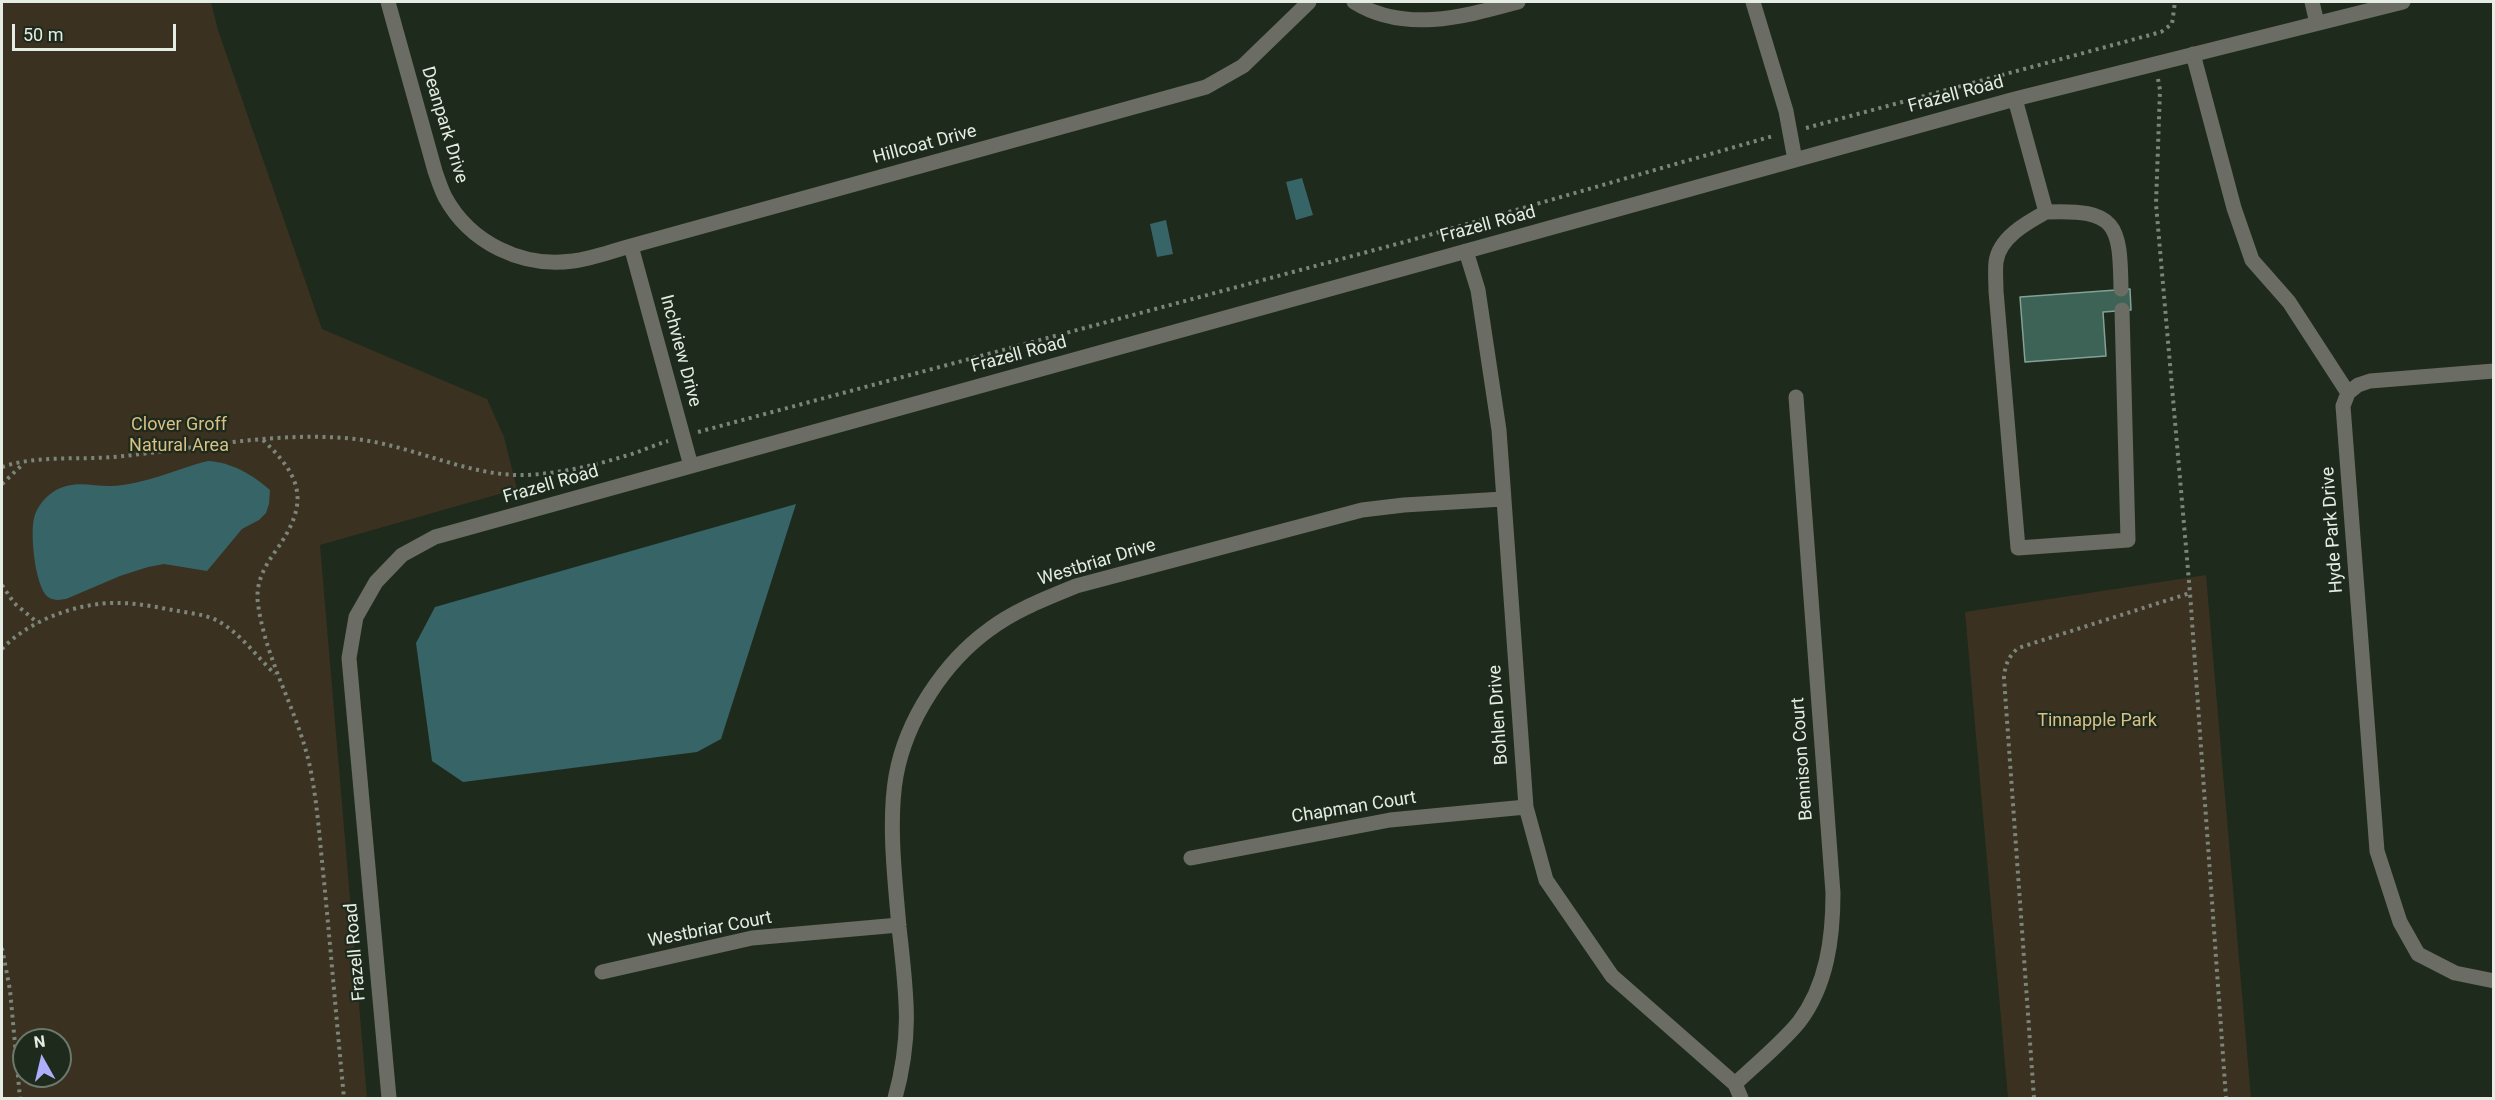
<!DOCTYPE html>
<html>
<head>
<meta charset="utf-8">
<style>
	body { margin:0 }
	#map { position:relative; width:2495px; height:1100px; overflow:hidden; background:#1e2a1c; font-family:Roboto,sans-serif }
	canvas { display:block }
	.frame { position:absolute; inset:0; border:3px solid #e4ece3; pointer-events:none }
	.north { position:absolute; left:12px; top:1028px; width:60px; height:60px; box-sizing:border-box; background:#1e2a1c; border:2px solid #6d786c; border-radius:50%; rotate:352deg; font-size:16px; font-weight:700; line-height:24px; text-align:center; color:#e4ece3 }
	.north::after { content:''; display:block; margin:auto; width:21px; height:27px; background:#afaefa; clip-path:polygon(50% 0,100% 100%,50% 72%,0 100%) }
	.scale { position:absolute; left:12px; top:24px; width:164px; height:27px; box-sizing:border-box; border:3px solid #e4ece3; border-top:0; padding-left:8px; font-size:18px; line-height:21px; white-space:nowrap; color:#e4ece3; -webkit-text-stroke:4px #1e2a1c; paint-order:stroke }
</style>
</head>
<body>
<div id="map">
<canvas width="2495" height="1100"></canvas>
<div class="frame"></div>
<div class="north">N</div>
<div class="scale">50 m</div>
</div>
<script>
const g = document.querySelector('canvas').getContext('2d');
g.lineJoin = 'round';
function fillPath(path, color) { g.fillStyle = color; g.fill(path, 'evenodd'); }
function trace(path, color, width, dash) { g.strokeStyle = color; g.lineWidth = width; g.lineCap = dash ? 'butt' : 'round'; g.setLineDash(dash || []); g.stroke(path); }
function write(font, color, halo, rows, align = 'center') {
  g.font = font + ' Roboto,sans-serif'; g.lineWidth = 4.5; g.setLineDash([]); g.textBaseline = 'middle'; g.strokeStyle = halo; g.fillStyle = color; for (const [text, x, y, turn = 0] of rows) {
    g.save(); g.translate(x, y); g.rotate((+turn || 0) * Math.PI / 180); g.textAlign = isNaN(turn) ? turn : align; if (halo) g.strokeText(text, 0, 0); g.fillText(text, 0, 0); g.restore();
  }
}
const green = new Path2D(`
	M2,2H211L218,30L322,329L487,399L504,437L517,489L320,545L367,1098H2ZM24,1040H60V1076H24Z
	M2206,575L2251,1098H2008L1965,612Z`);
const water = new Path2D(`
	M1302,178L1313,215L1296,220L1286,182Z
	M1166,220L1173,254L1157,257L1150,224Z
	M208,461C231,462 253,475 270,490L269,504L266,513L259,520L242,529L207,571L164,564L148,567L120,576L66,599C60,600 54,601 48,597C35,587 30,534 34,518C37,506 46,496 56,490C75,480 91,486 110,486C145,485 175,469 208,461Z
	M796,504L721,739L697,752L463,782L432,761L416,643L435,607Z`);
const building = new Path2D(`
	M2130,289L2131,310L2103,312L2106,356L2025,362L2020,297Z`);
const path = new Path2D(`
	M2158,79L2160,90L2156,204L2190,593
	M1806,128L2161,32L2172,24L2175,2
	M698,432L1408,241L1773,136
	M263,440C303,478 309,503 277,549C265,566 255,582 258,604C266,663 300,714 311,772C318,808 320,845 324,881C331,953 337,1026 344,1098
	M2,467C37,455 78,460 114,457C197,449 280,429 363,440C418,448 471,477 527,475C561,473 593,466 625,456C640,452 654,445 668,441
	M2,484L23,464
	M2,585L14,603L38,623
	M2,649C29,620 79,602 119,603C137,603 155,607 173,610C188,613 205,614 218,621C240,633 257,657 275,674
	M2,948L10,990L20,1098
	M2034,1098L2004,678C2005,665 2008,657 2018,648L2190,593L2226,1098`);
const minor = new Path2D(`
	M388,2L435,171C438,180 441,189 445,197C470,243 522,268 573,261C592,259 612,251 631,246L1206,87L1243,66L1309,2
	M1354,2C1405,34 1466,16 1518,2
	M1753,2L1786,111L1795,160
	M2312,2L2317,23
	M2193,54L2234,208L2252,260L2289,302L2348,393L2343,406L2377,851L2400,922L2418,954L2455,973L2494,981
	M2015,99L2046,212C2026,223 1999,238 1996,262C1995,271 1996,282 1996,291L2018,548L2128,540L2122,310
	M2046,212C2117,209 2120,224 2121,289
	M631,246L691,466
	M1466,251L1478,290L1499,430L1526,807L1546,880L1612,976L1735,1084L1741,1098
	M2348,393L2358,385L2370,381L2494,371
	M1191,858L1390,820L1526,807
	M602,972L752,938L899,925
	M1735,1084C1756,1064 1781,1044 1799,1022C1827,985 1833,938 1833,893L1796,397
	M389,1098L349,658L356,617L376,582L402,555L435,537L2015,99L2403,2
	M895,1098C913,1033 906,992 899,927C895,880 888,822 896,776C906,720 944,662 990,629C1015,610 1047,598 1076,586L1362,510L1404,505L1503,499`);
const streetNames = [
	["Frazell Road",1956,95,-15],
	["Deanpark Drive",444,125,73],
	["Hillcoat Drive",925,145,-15],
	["Frazell Road",1488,225,-15],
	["Inchview Drive",680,351,75],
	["Frazell Road",1019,355,-15],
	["Frazell Road",551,485,-16],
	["Hyde Park Drive",2333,530,-94],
	["Westbriar Drive",1097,563,-17],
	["Bohlen Drive",1499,715,-94],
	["Bennison Court",1803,759,-94],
	["Chapman Court",1354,808,-9],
	["Westbriar Court",710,930,-11],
	["Frazell Road",356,952,-95]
];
const parkNames = [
	["Clover Groff",179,425],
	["Natural Area",179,446],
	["Tinnapple Park",2097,721]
];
fillPath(green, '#3a3120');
fillPath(water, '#376466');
fillPath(building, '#3c6355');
trace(building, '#87a097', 1.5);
trace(path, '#7b8579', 4, [3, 4.5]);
trace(minor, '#6b6c63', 15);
write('18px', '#e4ece3', '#1e2a1c', streetNames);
write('18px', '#dabf86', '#1e2a1c', parkNames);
</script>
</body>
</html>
